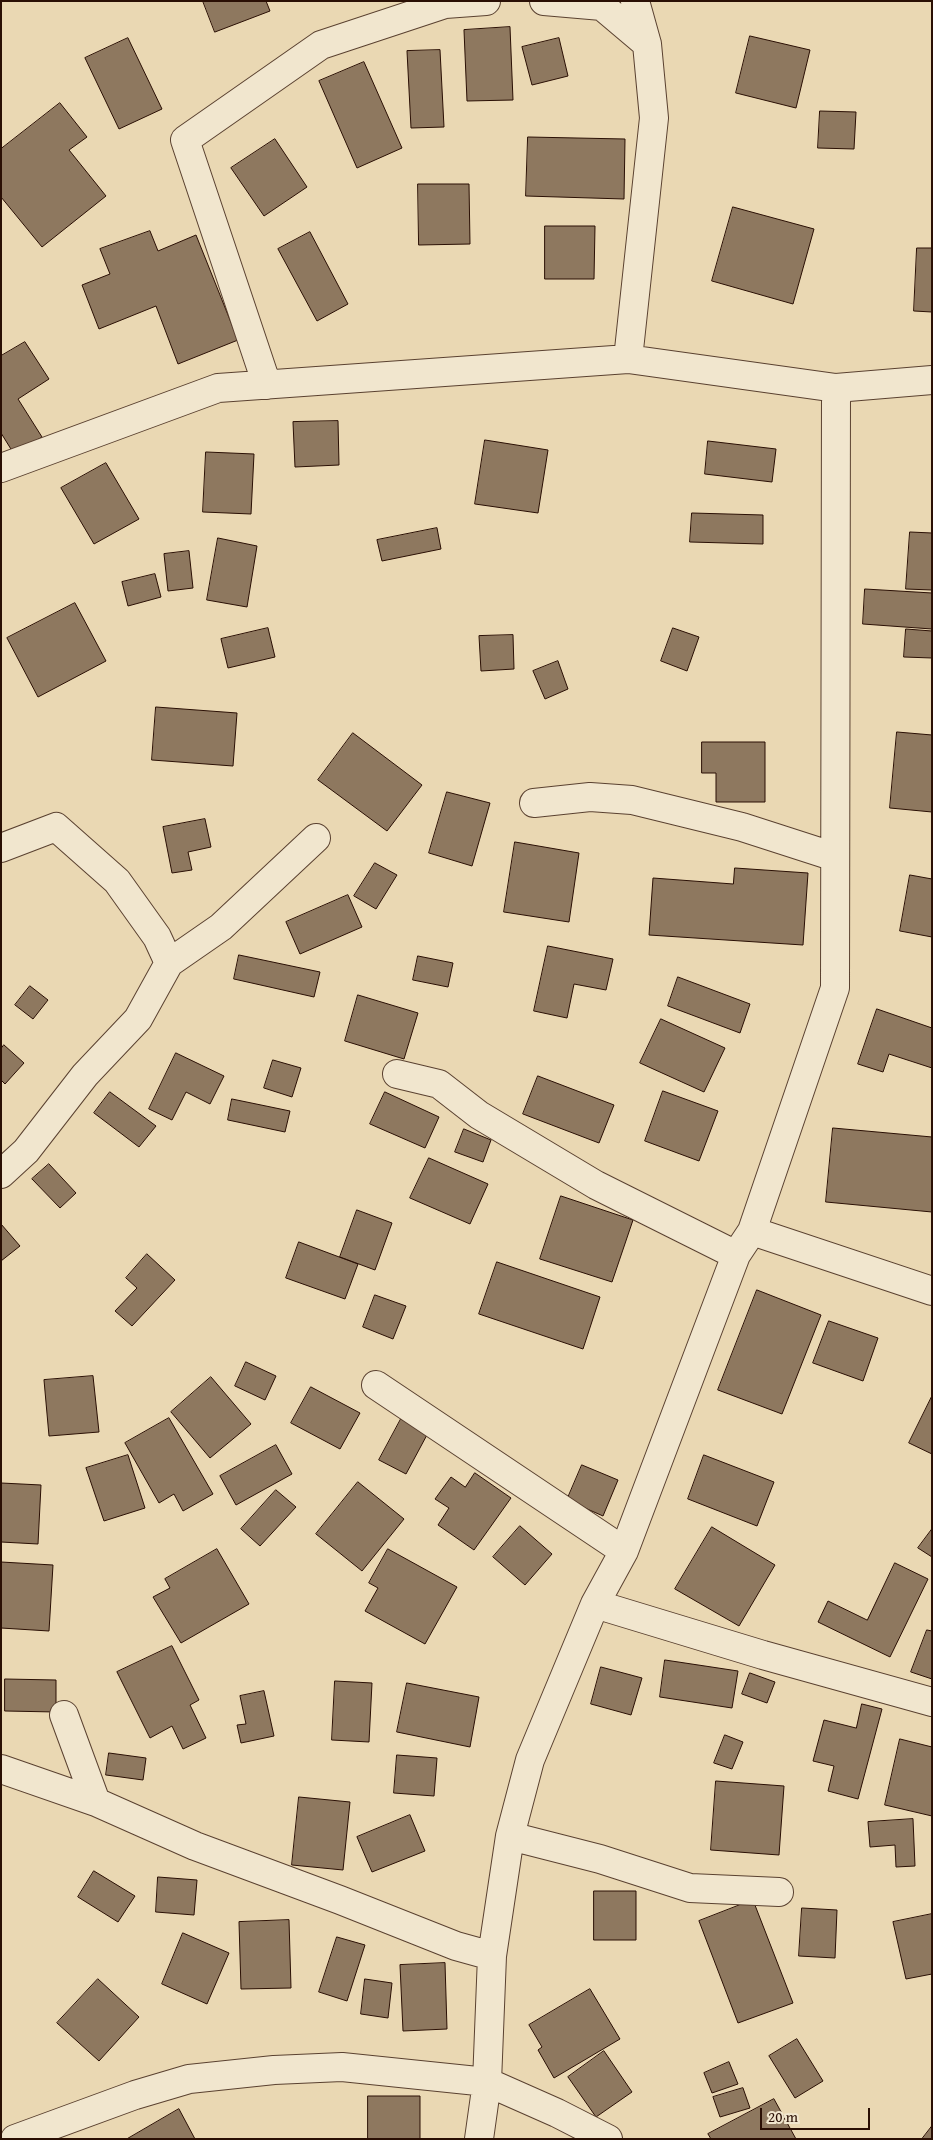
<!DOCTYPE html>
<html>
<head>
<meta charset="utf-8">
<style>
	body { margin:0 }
	#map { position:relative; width:933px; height:2140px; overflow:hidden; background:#ead8b3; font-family:"Gentium Book Plus",serif }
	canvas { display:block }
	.frame { position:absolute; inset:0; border:2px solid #2a0f04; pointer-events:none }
	.scale { position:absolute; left:760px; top:2108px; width:110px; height:22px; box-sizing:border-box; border:2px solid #2a0f04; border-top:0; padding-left:6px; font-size:15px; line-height:18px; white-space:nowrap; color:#2a0f04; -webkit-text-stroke:4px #f1e6ce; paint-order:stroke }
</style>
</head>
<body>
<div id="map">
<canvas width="933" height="2140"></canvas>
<div class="frame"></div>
<div class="scale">20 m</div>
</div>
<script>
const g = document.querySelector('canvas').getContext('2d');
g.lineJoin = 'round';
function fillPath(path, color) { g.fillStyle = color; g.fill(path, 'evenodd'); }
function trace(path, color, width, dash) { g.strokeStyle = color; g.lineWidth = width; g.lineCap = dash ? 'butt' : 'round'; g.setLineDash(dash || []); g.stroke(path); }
const building = new Path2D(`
	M203,1H266L270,11L215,32Z
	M510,27L513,100L467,101L464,30Z
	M750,36L810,50L796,108L736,93Z
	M128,38L162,109L119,129L85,58Z
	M559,38L568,76L532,85L522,47Z
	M440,50L444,127L411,128L407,51Z
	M364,62L402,148L357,168L319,81Z
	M60,103L87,137L69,150L106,196L42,247L1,197V149Z
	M820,111L856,112L854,149L818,148Z
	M528,137L625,139L624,199L526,196Z
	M275,139L307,187L264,216L231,168Z
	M418,184H469L470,244L419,245Z
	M733,207L814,229L793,304L712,281Z
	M545,226H595L594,279H545Z
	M150,231L158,251L196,235L238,340L178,364L156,306L99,329L82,285L110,274L100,249Z
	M310,232L348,304L317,321L278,249Z
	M917,248H932V312L914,311Z
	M25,342L49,379L18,399L42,437L14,454L1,433V356Z
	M338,421L339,465L295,467L293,422Z
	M485,440L548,450L538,513L475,504Z
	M708,441L776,449L772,482L705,474Z
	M206,452L254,454L251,514L203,512Z
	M106,463L139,519L94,544L61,488Z
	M692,513L763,515V544L690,542Z
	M437,528L441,549L382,561L377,540Z
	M910,532L932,533V590L906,589Z
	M218,538L257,546L247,607L207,600Z
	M189,551L193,588L168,591L164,554Z
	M155,574L161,597L128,606L122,582Z
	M865,589L932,593V629L863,624Z
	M75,603L106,661L38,697L7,638Z
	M268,628L275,657L228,668L221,639Z
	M673,628L699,637L687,671L661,661Z
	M906,629L932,631V658L904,657Z
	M513,635L514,669L481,671L479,636Z
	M558,661L568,689L545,699L533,671Z
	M156,707L237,713L233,766L152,760Z
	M897,732L932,735V812L890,808Z
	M353,733L422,785L387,831L318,780Z
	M702,742H765V802H716V773H702Z
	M447,792L490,803L472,866L429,853Z
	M205,819L211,847L188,852L192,870L172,873L163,827Z
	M515,842L579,853L569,922L504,912Z
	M375,863L397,875L376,909L354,896Z
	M735,868L808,873L803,945L649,935L653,878L733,884Z
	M910,875L932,879V937L900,931Z
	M348,895L362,927L300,954L286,922Z
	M548,946L613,959L606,990L574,984L567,1018L534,1011Z
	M239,955L320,972L314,997L234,979Z
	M418,956L453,963L448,987L413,980Z
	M678,977L750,1004L740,1033L668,1006Z
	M30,986L48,1000L33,1019L15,1005Z
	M358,995L418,1013L404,1059L345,1041Z
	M877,1009L932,1028V1068L889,1054L883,1072L858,1064Z
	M661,1019L725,1048L704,1092L640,1063Z
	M4,1045L24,1063L5,1084L1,1080V1049Z
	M176,1053L224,1076L210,1104L186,1092L172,1120L149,1109Z
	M273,1060L301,1068L292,1097L264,1088Z
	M538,1076L614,1105L599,1143L523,1114Z
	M663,1091L718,1111L699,1161L645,1141Z
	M110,1092L156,1126L139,1147L94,1113Z
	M385,1092L439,1117L425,1148L370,1124Z
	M232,1099L290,1111L285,1132L228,1120Z
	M833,1128L932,1137V1212L826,1202Z
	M464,1129L491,1140L483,1162L455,1152Z
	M429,1158L488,1184L470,1224L410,1198Z
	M49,1164L76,1193L60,1208L32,1179Z
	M561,1196L633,1220L612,1282L540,1259Z
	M357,1210L392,1223L375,1270L340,1257Z
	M1,1224L20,1246L1,1261Z
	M299,1242L358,1264L345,1299L286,1278Z
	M147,1254L175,1280L132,1326L115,1311L137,1288L126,1278Z
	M497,1262L600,1297L583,1349L479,1314Z
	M757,1290L821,1315L782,1414L718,1390Z
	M375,1295L406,1306L393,1339L363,1327Z
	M829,1321L878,1338L863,1381L813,1363Z
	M246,1362L276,1376L265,1400L235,1386Z
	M93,1376L99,1432L49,1436L44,1380Z
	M211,1377L251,1424L210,1458L171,1412Z
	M311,1387L360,1413L340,1449L291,1423Z
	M932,1396V1454L909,1443Z
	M169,1418L213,1494L183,1511L174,1494L159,1503L125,1443Z
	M401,1419L428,1433L406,1474L379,1460Z
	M276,1445L292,1474L236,1505L220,1476Z
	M128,1455L145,1508L104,1521L86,1468Z
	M704,1455L774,1482L757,1526L688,1499Z
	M582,1465L618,1480L603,1516L567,1500Z
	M475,1473L511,1498L474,1550L438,1525L449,1508L435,1499L451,1477L465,1487Z
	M358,1482L404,1519L362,1571L316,1534Z
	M1,1483L41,1485L38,1544L1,1542Z
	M276,1490L296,1507L260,1546L241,1529Z
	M520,1526L552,1554L525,1585L493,1557Z
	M712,1527L775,1565L739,1626L675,1589Z
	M932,1529V1557L918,1548Z
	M217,1549L249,1604L181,1643L153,1597L170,1588L165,1579Z
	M388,1549L457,1587L425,1644L365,1611L378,1588L369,1583Z
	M1,1562L53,1565L49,1631L1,1628Z
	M895,1563L928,1579L890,1657L818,1622L828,1601L867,1620Z
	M927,1630L932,1631V1679L911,1672Z
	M172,1646L199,1700L190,1705L206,1738L183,1749L172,1726L150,1738L117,1672Z
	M665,1660L738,1671L732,1708L660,1697Z
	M601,1667L642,1678L631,1715L591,1704Z
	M750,1673L775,1682L767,1703L742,1694Z
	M5,1679L56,1680V1712L5,1711Z
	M335,1681L372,1683L369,1742L332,1740Z
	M407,1683L479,1697L470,1747L397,1732Z
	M264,1691L274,1736L241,1743L237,1725L246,1724L240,1696Z
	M862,1704L882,1709L858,1799L828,1791L834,1766L813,1761L824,1720L856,1728Z
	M725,1735L743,1742L732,1769L714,1763Z
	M900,1739L932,1747V1816L885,1805Z
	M109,1753L146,1758L143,1780L106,1775Z
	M397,1755L437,1758L434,1796L394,1793Z
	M716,1781L784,1786L779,1855L711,1850Z
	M299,1797L350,1802L343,1870L292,1865Z
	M410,1815L425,1851L372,1872L357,1837Z
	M913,1819L915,1866L896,1867L895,1845L870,1847L868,1822Z
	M94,1871L135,1896L118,1922L78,1897Z
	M158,1877L197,1880L194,1915L156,1912Z
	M594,1891H636V1940H594Z
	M753,1900L793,2003L738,2023L699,1921Z
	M802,1908L837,1910L835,1958L799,1956Z
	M932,1914V1974L906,1979L893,1922Z
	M289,1920L291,1988L241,1989L239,1922Z
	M183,1933L229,1953L207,2004L162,1984Z
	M337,1937L365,1945L347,2001L319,1992Z
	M445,1963L447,2029L403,2031L400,1965Z
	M98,1979L139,2017L99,2061L57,2023Z
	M365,1979L392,1983L388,2018L361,2014Z
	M590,1989L620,2039L554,2078L538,2050L542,2047L529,2025Z
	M797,2039L823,2081L795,2098L769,2056Z
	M604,2051L632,2092L596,2117L568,2077Z
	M729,2062L738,2084L712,2093L704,2073Z
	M743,2088L750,2108L720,2117L713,2097Z
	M368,2096H420V2139H368Z
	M774,2099L796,2139H711L708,2134Z
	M179,2109L195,2139H127Z
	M932,2126V2139H922Z`);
const minor = new Path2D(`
	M544,1L602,6L647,44L654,118L628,359
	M635,1L647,44
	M267,385L185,140L321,45L445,4L486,1
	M1,468L218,388L628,359L836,388L932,380
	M534,803L590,797L632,800L742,827L835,857
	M1,848L56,827L117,881L157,937L169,963L138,1019L85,1075L26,1151L1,1174
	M169,963L221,927L316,838
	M397,1074L439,1084L479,1115L596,1185L736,1255
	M752,1231L932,1291
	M376,1385L624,1551
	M595,1604L763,1655L932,1702
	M64,1715L96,1802L195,1846L340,1900L456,1946L492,1956
	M1,1769L96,1802
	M510,1836L600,1859L690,1888L779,1892
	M15,2139L135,2095L189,2079L274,2070L342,2067L487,2082L557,2113L608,2139
	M479,2139L487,2082L492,1956L510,1836L530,1760L595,1604L624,1551L736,1255L752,1231L835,988L836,388`);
fillPath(building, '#8e785f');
trace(building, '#2a0f04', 1);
trace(minor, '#5a4130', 30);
trace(minor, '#f1e6ce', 28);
</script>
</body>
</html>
